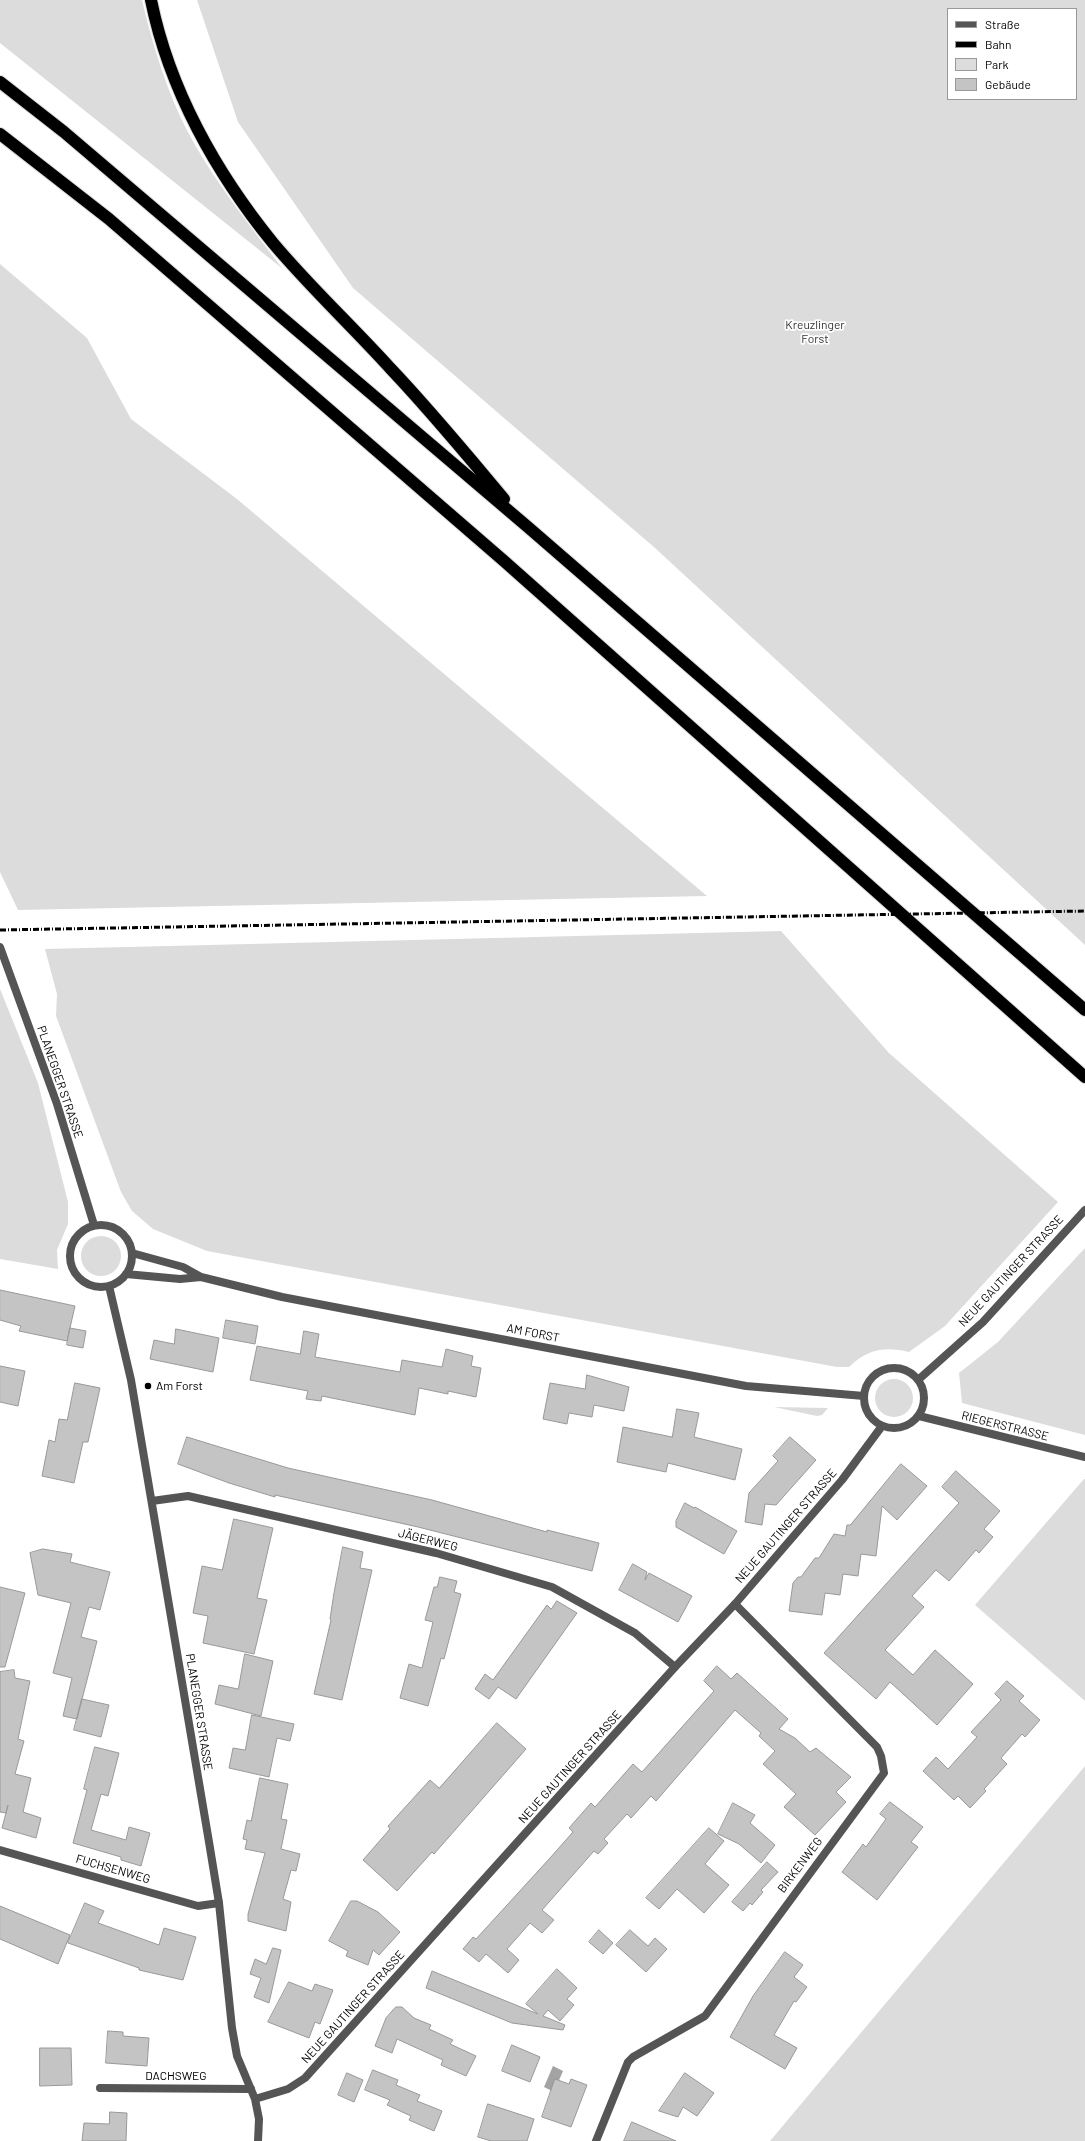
<!DOCTYPE html>
<html>
<head>
<meta charset="utf-8">
<style>
	body { margin:0 }
	#map { position:relative; width:1085px; height:2141px; overflow:hidden; background:#fff; font-family:Barlow,sans-serif }
	canvas { display:block }
	.legend { position:absolute; left:947px; top:8px; width:130px; height:92px; box-sizing:border-box; background:#fff; border:1px solid #999; margin:0; padding:5px 7px; list-style:none; font-size:12px; color:#000 }
	.legend li { display:flex; align-items:center; gap:8px; height:20px }
	.legend b { width:20px; border:1px solid #999 }
</style>
</head>
<body>
<div id="map">
<canvas width="1085" height="2141"></canvas>
<ul class="legend">
<li><b style="height:5px;background:#555"></b>Straße</li>
<li><b style="height:5px;background:#000"></b>Bahn</li>
<li><b style="height:11px;background:#dcdcdc"></b>Park</li>
<li><b style="height:11px;background:#c4c4c4"></b>Gebäude</li>
</ul>
</div>
<script>
const g = document.querySelector('canvas').getContext('2d');
g.lineJoin = 'round';
function fillPath(path, color) { g.fillStyle = color; g.fill(path, 'evenodd'); }
function trace(path, color, width, dash) { g.strokeStyle = color; g.lineWidth = width; g.lineCap = dash ? 'butt' : 'round'; g.setLineDash(dash || []); g.stroke(path); }
function write(font, color, halo, rows, align = 'center') {
  g.font = font + ' Barlow,sans-serif'; g.lineWidth = 3.5; g.setLineDash([]); g.textBaseline = 'middle'; g.strokeStyle = halo; g.fillStyle = color; for (const [text, x, y, turn = 0] of rows) {
    g.save(); g.translate(x, y); g.rotate((+turn || 0) * Math.PI / 180); g.textAlign = isNaN(turn) ? turn : align; if (halo) g.strokeText(text, 0, 0); g.fillText(text, 0, 0); g.restore();
  }
}
const green = new Path2D(`
	M0,0H142C149,30 158,61 169,90C193,155 241,214 283,269L0,43Z
	M197,0H1085V945L655,548L353,288L238,122ZM948,9H1076V99H948Z
	M0,264L87,338L131,419L237,499L707,896L18,910L0,872Z
	M781,931L889,1053L1058,1202L945,1326L909,1352C885,1346 867,1349 849,1367H837L207,1251L153,1229L132,1211L121,1192L56,1016L57,994L45,949Z
	M0,989L38,1083L68,1202V1224L57,1250L58,1269L0,1259Z
	M81 1256a20 20 0 1 1 40 0a20 20 0 1 1-40 0Z
	M1085,1248V1435L962,1403L959,1373L998,1342Z
	M875 1398a19 19 0 1 1 38 0a19 19 0 1 1-38 0Z
	M774,1407L828,1408L822,1415L817,1416Z
	M1084,1479H1085V1701L975,1605Z
	M1085,1766V2141H770Z`);
const water = new Path2D(`
	M553,2066L563,2071L554,2092L544,2087Z`);
const building = new Path2D(`
	M0,1290L75,1306L67,1341L19,1331L21,1326L0,1320Z
	M226,1320L258,1326L255,1344L223,1338Z
	M70,1328L86,1331L83,1348L67,1345Z
	M176,1329L219,1338L213,1372L150,1359L154,1340L174,1344Z
	M304,1331L319,1334L315,1357L400,1372L402,1360L442,1367L446,1349L473,1356L471,1366L481,1368L476,1397L448,1391V1394L419,1388L415,1415L322,1396L321,1401L306,1399L308,1391L250,1380L257,1346L300,1354Z
	M0,1366L25,1371L18,1406L0,1402Z
	M587,1375L629,1387L624,1411L594,1405L592,1417L569,1413L567,1424L543,1419L550,1383L585,1389Z
	M75,1383L100,1388L88,1442H83L74,1483L42,1476L49,1440L55,1442L59,1419L67,1420Z
	M677,1409L699,1413L694,1437L742,1449L735,1480L668,1463L666,1472L617,1462L623,1427L672,1437Z
	M187,1437L288,1468L432,1500L547,1532V1530L599,1543L592,1571L418,1527L275,1495V1497L229,1483L178,1464Z
	M790,1437L816,1460L776,1505L765,1504L762,1525L745,1522L749,1493L778,1461L773,1456Z
	M901,1464L927,1486L897,1520L882,1506L876,1556L861,1554L858,1576L843,1574L840,1595L825,1593L822,1615L789,1611L793,1583L798,1577H801L815,1558H819L834,1534L845,1536L847,1525H850Z
	M956,1471L1000,1511L984,1529L993,1537L979,1553L976,1550L949,1581L936,1570L912,1596L924,1607L885,1650L913,1675L935,1650L973,1684L937,1725L890,1682L876,1699L824,1653L959,1503L942,1487Z
	M685,1503L694,1508L695,1507L737,1531L724,1554L676,1527V1521Z
	M234,1519L273,1528L257,1598L267,1600L254,1654L203,1643L208,1616L193,1613L202,1566L222,1570Z
	M343,1547L363,1552L360,1568L372,1570L342,1700L314,1694L331,1620L330,1619L334,1593Z
	M43,1549L72,1554L70,1562L110,1572L100,1610L89,1607L81,1637L97,1641L77,1719L63,1716L72,1678L53,1673L71,1603L38,1595L30,1553Z
	M633,1564L647,1572L645,1580L649,1573L692,1596L678,1622L619,1590Z
	M440,1577L457,1581L454,1592L461,1594L444,1659L441,1658L428,1706L400,1698L409,1664L422,1668L433,1622L425,1620L434,1587H437Z
	M0,1587L25,1593L5,1667H0Z
	M557,1601L577,1613L516,1699L498,1687L489,1699L475,1689L485,1674L493,1680L547,1605L551,1609Z
	M245,1654L273,1661L261,1716L215,1704L219,1685L238,1689Z
	M717,1666L731,1679L737,1673L788,1719L779,1729L795,1738L810,1752L816,1748L851,1777L836,1792L846,1802L815,1835L784,1807L796,1794L763,1764L775,1751L759,1736L761,1733L735,1710L656,1801L651,1796L631,1818L627,1814L604,1839L608,1843L598,1854L594,1851L542,1910L554,1920L542,1933L530,1923L507,1949L519,1960L508,1973L486,1954L479,1962L463,1949L473,1937L476,1939L550,1858L573,1832L569,1828L591,1803L595,1807L633,1764L642,1772L714,1691L704,1681Z
	M14,1670L15,1678L30,1681L18,1739L24,1741L15,1774L31,1778L23,1812L41,1818L36,1838L2,1828L8,1805L6,1813L0,1812V1672Z
	M1007,1681L1024,1696L1019,1701L1040,1720L1025,1737L1022,1734L1001,1758L1007,1764L984,1789L986,1791L970,1808L958,1796L954,1800L923,1771L936,1757L948,1769L977,1737L971,1732L1001,1700L995,1694Z
	M82,1699L109,1705L101,1737L74,1730Z
	M252,1715L294,1724L290,1741L277,1738L269,1777L229,1768L233,1748L245,1750Z
	M497,1723L526,1749L434,1854L432,1852L397,1891L363,1860L390,1829L388,1826L430,1780L439,1788Z
	M95,1747L119,1753L108,1796L101,1794L91,1830L126,1840L129,1827L150,1833L141,1866L121,1860V1857L73,1843L87,1790L84,1789Z
	M260,1778L288,1784L281,1819L287,1820L281,1849L300,1854L296,1871L291,1870L283,1899L291,1902L286,1931L248,1921V1914L265,1853L245,1849L247,1840L243,1839L247,1820L251,1821Z
	M890,1802L923,1827L911,1842L918,1847L877,1900L842,1872L863,1844L866,1847L886,1819L880,1814Z
	M733,1803L755,1815L750,1823L775,1845L761,1863L739,1844L718,1834Z
	M709,1828L724,1841L705,1864L729,1885L704,1913L677,1889L659,1909L646,1898Z
	M767,1862L778,1872L761,1890L763,1892L752,1905L750,1903L743,1911L732,1902Z
	M351,1901H357L378,1912L400,1932L379,1955L373,1950L368,1965L346,1956L348,1951L329,1941Z
	M85,1903L104,1911L98,1923L159,1945L164,1928L196,1937L183,1980L139,1970V1968L68,1943Z
	M0,1906L70,1935L58,1964L0,1939Z
	M599,1930L613,1943L603,1954L589,1942Z
	M630,1930L648,1946L655,1938L667,1949L646,1972L616,1945Z
	M273,1948L281,1950L269,2003L254,1997L261,1978L250,1974L255,1959L266,1964Z
	M785,1952L803,1965L794,1977L807,1987L796,2002L794,2001L774,2035L797,2048L785,2069L730,2037L753,1996Z
	M557,1969L577,1988L567,1999L574,2005L560,2021L548,2010L543,2016L565,2025L563,2030L512,2023L426,1988L432,1971L538,2014L526,2004Z
	M289,1982L312,1991L315,1984L333,1990L320,2024L315,2022L309,2038L268,2022Z
	M396,2007H402L414,2018L431,2025L429,2029L453,2040L450,2044L476,2056L466,2076L441,2065L443,2060L397,2039L392,2053L375,2046L386,2018Z
	M108,2031L123,2032V2036L149,2038L147,2066L106,2063Z
	M512,2045L540,2057L530,2082L502,2071Z
	M40,2048H71L72,2085L40,2086Z
	M373,2070L398,2080L396,2085L420,2095L417,2101L442,2111L434,2131L409,2120L411,2116L387,2105L390,2100L365,2090Z
	M347,2073L363,2080L354,2102L338,2095Z
	M685,2073L714,2093L697,2116L683,2107L678,2117L659,2111Z
	M555,2079L569,2084L571,2079L587,2085L571,2127L542,2117Z
	M488,2104L534,2119L527,2141H491L478,2137Z
	M110,2112L127,2113L126,2141H82L84,2123L109,2124Z
	M632,2122L676,2141H624Z`);
const minor = new Path2D(`
	M152,1501L188,1496L436,1553L552,1587L635,1633L675,1667
	M0,1850L198,1906L219,1903
	M100,2088L251,2089
	M596,2141L628,2062L633,2057L705,2016L884,1773L881,1756L877,1747L735,1604`);
const tertiary = new Path2D(`
	M0,947L57,1104L94,1225
	M70 1256a31 31 0 1 1 62 0a31 31 0 1 1-62 0Z
	M132,1253L183,1267L201,1277L282,1297L746,1386L864,1396
	M126,1274L180,1279L201,1277
	M109,1286L131,1380L209,1842L219,1903L232,2028L237,2056L255,2099L259,2119L258,2141
	M864 1398a30 30 0 1 1 60 0a30 30 0 1 1-60 0Z
	M918,1380L983,1322L1085,1210
	M919,1416L1085,1457
	M255,2099L288,2089L305,2078L675,1667L735,1604L842,1480L882,1426`);
const motorway = new Path2D(`
	M151,0C169,89 216,173 273,243C309,286 352,326 390,368C430,410 467,455 504,499
	M0,82L64,132L529,528L1085,1010
	M0,134L109,219L504,561L1085,1077`);
const rail = new Path2D(`
	M0,930L1085,911`);
const markers = [
	[148,1386,4,"#000"]
];
const parkNames = [
	["Kreuzlinger",815,325],
	["Forst",815,339]
];
const streetNames = [
	["PLANEGGER STRASSE",60,1082,71],
	["NEUE GAUTINGER STRASSE",1011,1271,-47],
	["AM FORST",533,1333,11],
	["RIEGERSTRASSE",1005,1426,14],
	["NEUE GAUTINGER STRASSE",786,1526,-49],
	["JÄGERWEG",428,1540,14],
	["PLANEGGER STRASSE",199,1712,81],
	["NEUE GAUTINGER STRASSE",570,1767,-48],
	["BIRKENWEG",800,1865,-53],
	["FUCHSENWEG",113,1869,16],
	["NEUE GAUTINGER STRASSE",353,2007,-48],
	["DACHSWEG",176,2076]
];
const poiNames = [
	["Am Forst",156,1386]
];
fillPath(green, '#dcdcdc');
fillPath(water, '#a3a3a3');
fillPath(building, '#c4c4c4');
trace(building, '#999', 1);
trace(motorway, '#dbdbdb', 14);
trace(minor, '#555', 8);
trace(tertiary, '#555', 8);
trace(motorway, '#000', 12);
trace(rail, '#000', 3, [6, 2, 1, 2]);
for (const [x, y, r, color] of markers) { const dot = new Path2D(); dot.arc(x, y, r, 0, 2 * Math.PI); g.fillStyle = color; g.fill(dot); trace(dot, '#fff', 1.5); }
write('12px', '#333', '#fff', parkNames);
write('12px', '#000', '#fff', streetNames);
write('12px', '#000', '#fff', poiNames, 'left');
</script>
</body>
</html>
